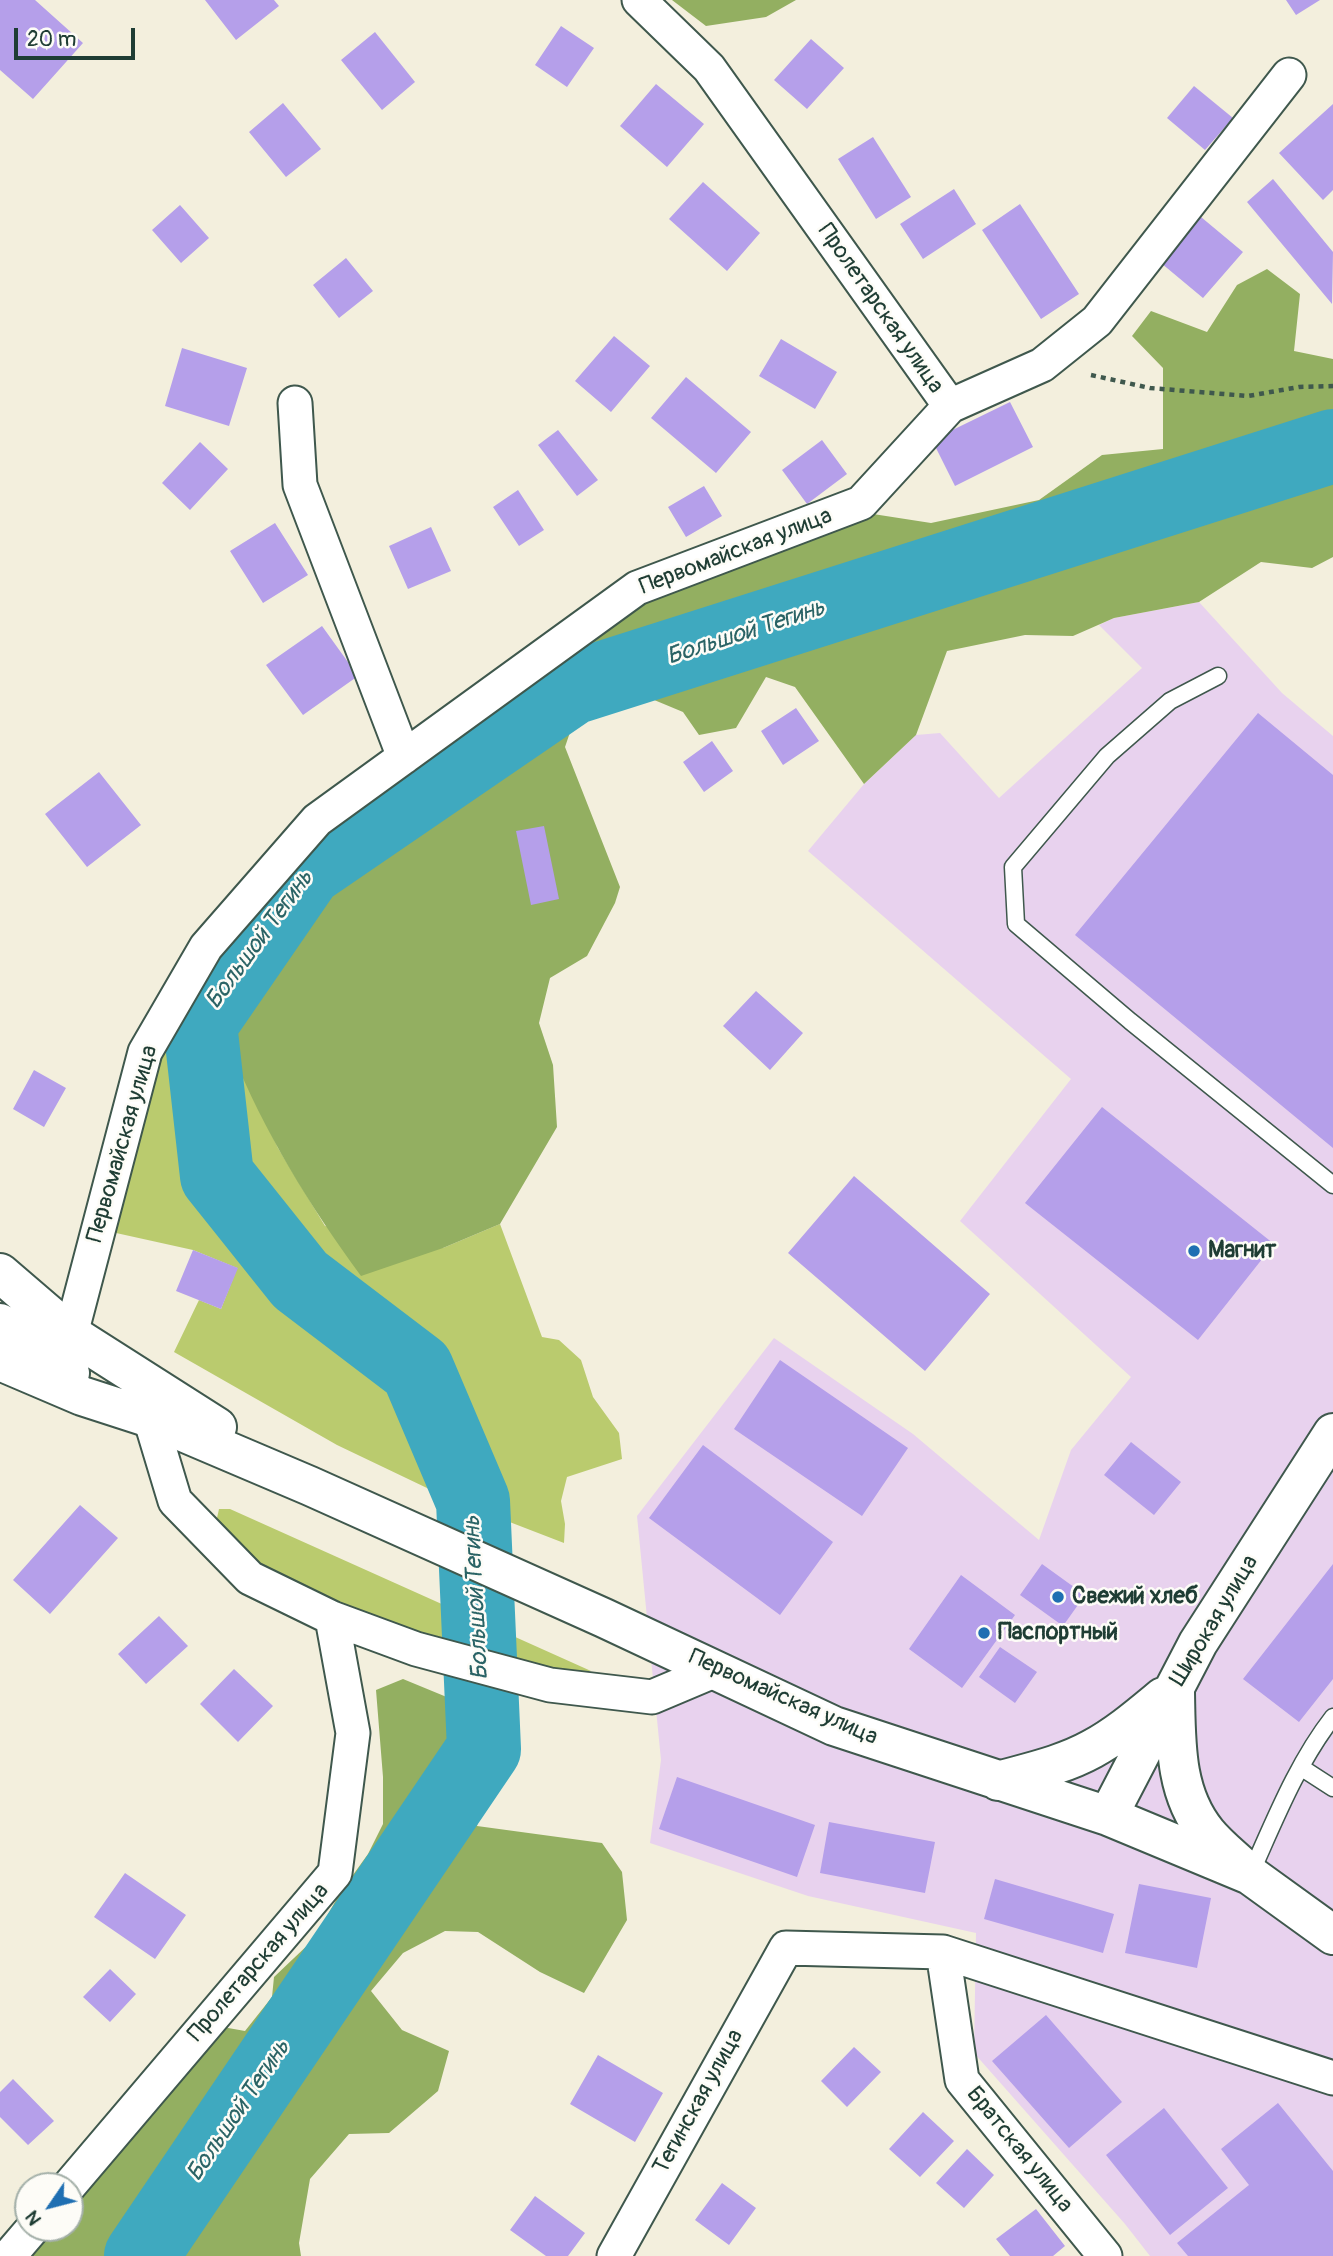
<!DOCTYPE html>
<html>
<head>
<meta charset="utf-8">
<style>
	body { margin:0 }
	#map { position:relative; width:1333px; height:2256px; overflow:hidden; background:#f3efdd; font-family:Pangolin,sans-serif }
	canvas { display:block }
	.north { position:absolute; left:14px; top:2172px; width:70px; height:70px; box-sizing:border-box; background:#fdfcf7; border:2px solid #a4b0a9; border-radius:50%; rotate:235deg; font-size:19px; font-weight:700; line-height:28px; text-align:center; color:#1f3d34 }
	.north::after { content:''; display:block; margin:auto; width:24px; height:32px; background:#1f6fb2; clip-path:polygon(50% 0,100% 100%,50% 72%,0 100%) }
	.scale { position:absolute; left:14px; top:28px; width:121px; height:32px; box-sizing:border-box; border:4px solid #1f3d34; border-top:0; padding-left:9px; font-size:21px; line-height:24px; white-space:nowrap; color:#1f3d34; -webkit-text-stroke:5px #fdfcf7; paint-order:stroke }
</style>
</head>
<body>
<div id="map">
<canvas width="1333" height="2256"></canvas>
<div class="north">N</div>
<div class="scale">20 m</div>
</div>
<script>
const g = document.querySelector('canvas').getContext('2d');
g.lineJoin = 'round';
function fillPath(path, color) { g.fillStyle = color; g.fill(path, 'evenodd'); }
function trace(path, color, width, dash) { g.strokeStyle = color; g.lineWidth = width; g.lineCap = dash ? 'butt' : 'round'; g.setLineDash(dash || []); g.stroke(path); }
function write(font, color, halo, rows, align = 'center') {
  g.font = font + ' Pangolin,sans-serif'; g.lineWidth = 5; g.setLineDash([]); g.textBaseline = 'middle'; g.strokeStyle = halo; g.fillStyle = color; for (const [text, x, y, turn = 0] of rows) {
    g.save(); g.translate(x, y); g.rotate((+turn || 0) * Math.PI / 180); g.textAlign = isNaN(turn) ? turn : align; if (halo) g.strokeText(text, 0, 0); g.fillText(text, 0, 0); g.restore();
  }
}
const built = new Path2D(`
	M1199,602L1282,693L1333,736V2256H1150L1125,2224L974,2053L976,1933L808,1896L650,1843L661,1760L637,1516L774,1338L913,1434L1039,1540L1071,1450L1131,1377L960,1221L1071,1079L808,851L864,784L916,735L940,733L999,798L1142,668L1099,625L1114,618Z`);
const green = new Path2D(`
	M206,947L231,1050L278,1148L325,1226L443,1248L500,1224L542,1337L559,1340L581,1360L593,1397L619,1433L622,1459L567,1477L561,1501L565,1524L564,1543L450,1499L337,1445L174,1352L199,1300L221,1309L237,1268L193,1250L98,1229L145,1052Z
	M219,1509H230L591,1671L566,1673L530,1668L318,1599L243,1556L217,1518Z`);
const forest = new Path2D(`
	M672,0H796L766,17L706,26Z
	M1267,269L1300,294L1294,351L1333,359V557L1312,568L1261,562L1199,602L1114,618L1073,636L1025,635L947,651L916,735L864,784L795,687L766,677L736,728L699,735L683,712L635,692L581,700L565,747L620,887L615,903L587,956L550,978L539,1023L553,1065L557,1127L500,1224L443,1248L361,1276C310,1206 264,1132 232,1052C220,1023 214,979 206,947L317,820L637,588L873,514L931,523L1039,500L1102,455L1163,449V368L1132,336L1151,311L1207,332L1237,285Z
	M403,1679L500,1719L477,1826L602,1843L622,1872L627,1920L584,1993L540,1972L478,1932L445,1931L403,1953L371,1991L402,2030L449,2051L438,2091L389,2133L349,2134L310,2179L299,2243L301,2256H9L33,2228H70V2186L206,2024L245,2031L272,1997L274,1977L314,1939L340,1893L368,1854L383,1824V1777L376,1690Z`);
const river = new Path2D(`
	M141,2256L484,1749L473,1501L417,1369L300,1280L217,1176L200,1024L306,870L572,688L1333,446`);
const building = new Path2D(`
	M0,0H35L83,43L33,99L0,70Z
	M205,0H274L279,6L236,40Z
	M1286,0H1320L1296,15Z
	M561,26L594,48L567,87L535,65Z
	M375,32L415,82L382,110L341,60Z
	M811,39L844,68L807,109L774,80Z
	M656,84L704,124L667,167L620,126Z
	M1194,86L1233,118L1205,150L1167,118Z
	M283,103L321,149L286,177L249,132Z
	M1333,104V190L1323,200L1279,153Z
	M873,137L911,197L876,219L838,159Z
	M1273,179L1333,252L1332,304L1247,202Z
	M703,182L760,233L727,271L669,219Z
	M954,189L976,224L923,259L900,224Z
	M1020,204L1079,294L1041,319L982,230Z
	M180,205L209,238L181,263L152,230Z
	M1201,217L1243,252L1203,298L1161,263Z
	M346,258L373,291L339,318L313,285Z
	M614,336L650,366L611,412L575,381Z
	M781,339L837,372L815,409L759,376Z
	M182,348L247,368L229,426L165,406Z
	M686,377L751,432L716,473L651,418Z
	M1010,402L1033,447L955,486L932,440Z
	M558,430L598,480L577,496L538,445Z
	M822,440L847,474L807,504L782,470Z
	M200,442L228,469L190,510L162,483Z
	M704,486L722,516L686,537L668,507Z
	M518,490L544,530L519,546L493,507Z
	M275,523L308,575L263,603L230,551Z
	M431,527L451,571L408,589L389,546Z
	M322,626L358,676L303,715L266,665Z
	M796,708L819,741L783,765L761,731Z
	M1258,713L1333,775V1148L1075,935Z
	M712,741L733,771L704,792L683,762Z
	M99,772L141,825L87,867L45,814Z
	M544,826L559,899L531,905L516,831Z
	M756,991L803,1033L770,1070L723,1026Z
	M34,1070L66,1088L44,1127L13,1109Z
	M1102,1107L1274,1244L1198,1340L1025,1203Z
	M854,1176L990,1294L925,1371L788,1253Z
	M193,1250L238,1268L221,1309L176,1291Z
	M780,1360L908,1448L862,1516L734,1429Z
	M1131,1442L1181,1482L1154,1515L1104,1475Z
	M703,1445L833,1542L780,1615L649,1518Z
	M80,1505L118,1538L50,1614L13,1580Z
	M1042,1564L1085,1595L1063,1626L1020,1595Z
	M1333,1564V1679L1299,1722L1243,1679Z
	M961,1575L1015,1615L962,1688L909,1649Z
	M159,1616L188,1646L146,1684L118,1654Z
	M1000,1647L1037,1672L1015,1703L979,1677Z
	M234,1669L273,1706L238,1742L200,1704Z
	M677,1777L815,1825L797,1877L659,1829Z
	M829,1822L935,1842L925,1893L820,1873Z
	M125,1873L186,1915L155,1959L94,1917Z
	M995,1879L1114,1914L1103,1953L984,1919Z
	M1139,1884L1211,1898L1197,1968L1125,1953Z
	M110,1969L136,1994L110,2022L83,1997Z
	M1046,2015L1122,2102L1069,2148L992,2061Z
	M854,2047L881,2072L847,2107L821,2081Z
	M598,2055L663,2093L635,2142L570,2104Z
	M13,2079L54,2121L28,2145L0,2117V2092Z
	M1278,2103L1333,2171V2256H1188L1177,2243L1249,2185L1221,2149Z
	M1164,2108L1228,2188L1170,2235L1106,2155Z
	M923,2112L954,2141L920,2177L889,2149Z
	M967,2149L994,2175L964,2208L936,2183Z
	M722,2183L756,2208L729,2245L695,2220Z
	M535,2196L585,2233L568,2256H546L510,2230Z
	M1036,2209L1065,2246L1053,2256H1010L996,2239Z`);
const path = new Path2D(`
	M1091,375L1150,388L1248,396L1299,387L1333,386`);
const lane = new Path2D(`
	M1218,676L1170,701L1107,756L1013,867L1016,924L1130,1021L1333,1185
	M1302,1768L1333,1788
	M1250,1875C1274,1822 1297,1763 1333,1717`);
const street = new Path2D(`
	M639,0L709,68L950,406L1042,365L1097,321L1289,75
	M295,403L300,485L404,757
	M71,1334L145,1052L206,947L317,820L637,588L861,503L950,406
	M150,1418L175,1501L250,1578L332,1618L416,1649L550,1685L652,1697L716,1670
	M943,1952L962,2080L1105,2256
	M69,2186L335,1873L353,1733L332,1618
	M9,2256L33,2228
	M614,2256L786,1948L943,1952L1333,2078`);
const secondary = new Path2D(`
	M0,1273L71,1334L217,1427
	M0,1323L70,1373
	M0,1361L82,1396L150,1418L310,1486L604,1618L834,1726L1108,1816L1250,1875L1333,1935
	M1175,1692C1176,1741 1174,1793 1207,1833C1216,1844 1228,1854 1239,1864
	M998,1781C1030,1772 1063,1765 1092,1749C1118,1735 1140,1716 1163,1697
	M1108,1816L1198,1643L1333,1433`);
const markers = [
	[1194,1251,7,"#1f6fb2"],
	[1058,1597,7,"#1f6fb2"],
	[984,1633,7,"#1f6fb2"]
];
const streetNames = [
	["Пролетарская улица",880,309,55],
	["Первомайская улица",736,552,-21],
	["Первомайская улица",123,1144,-74],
	["Широкая улица",1215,1621,-59],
	["Первомайская улица",783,1698,24],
	["Пролетарская улица",259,1963,-49],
	["Тегинская улица",699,2102,-61],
	["Братская улица",1019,2150,51]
];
const poiNames = [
	["Магнит",1208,1251],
	["Свежий хлеб",1072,1597],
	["Паспортный",998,1633]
];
const waterNames = [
	["Большой Тегинь",746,633,-18],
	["Большой Тегинь",260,940,-54],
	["Большой Тегинь",477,1598,-93],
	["Большой Тегинь",239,2111,-56]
];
fillPath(built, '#e8d2ee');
fillPath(green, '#bacb6e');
fillPath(forest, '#93af61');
trace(river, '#3fa9bf', 74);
fillPath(building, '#b59fea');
trace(lane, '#3f584d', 19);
trace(street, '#3f584d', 37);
trace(secondary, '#3f584d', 42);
trace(path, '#3f584d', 4.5, [5, 5]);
trace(lane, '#fff', 16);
trace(street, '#fff', 33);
trace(secondary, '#fff', 38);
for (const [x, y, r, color] of markers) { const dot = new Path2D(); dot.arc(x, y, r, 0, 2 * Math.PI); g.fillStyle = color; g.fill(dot); trace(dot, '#fdfcf7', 2.5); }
write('23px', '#1f3d34', '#fdfcf7', streetNames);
write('bold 23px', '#1f3d34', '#fdfcf7', poiNames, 'left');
write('italic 24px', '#2a6365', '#fdfcf7', waterNames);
</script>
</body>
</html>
